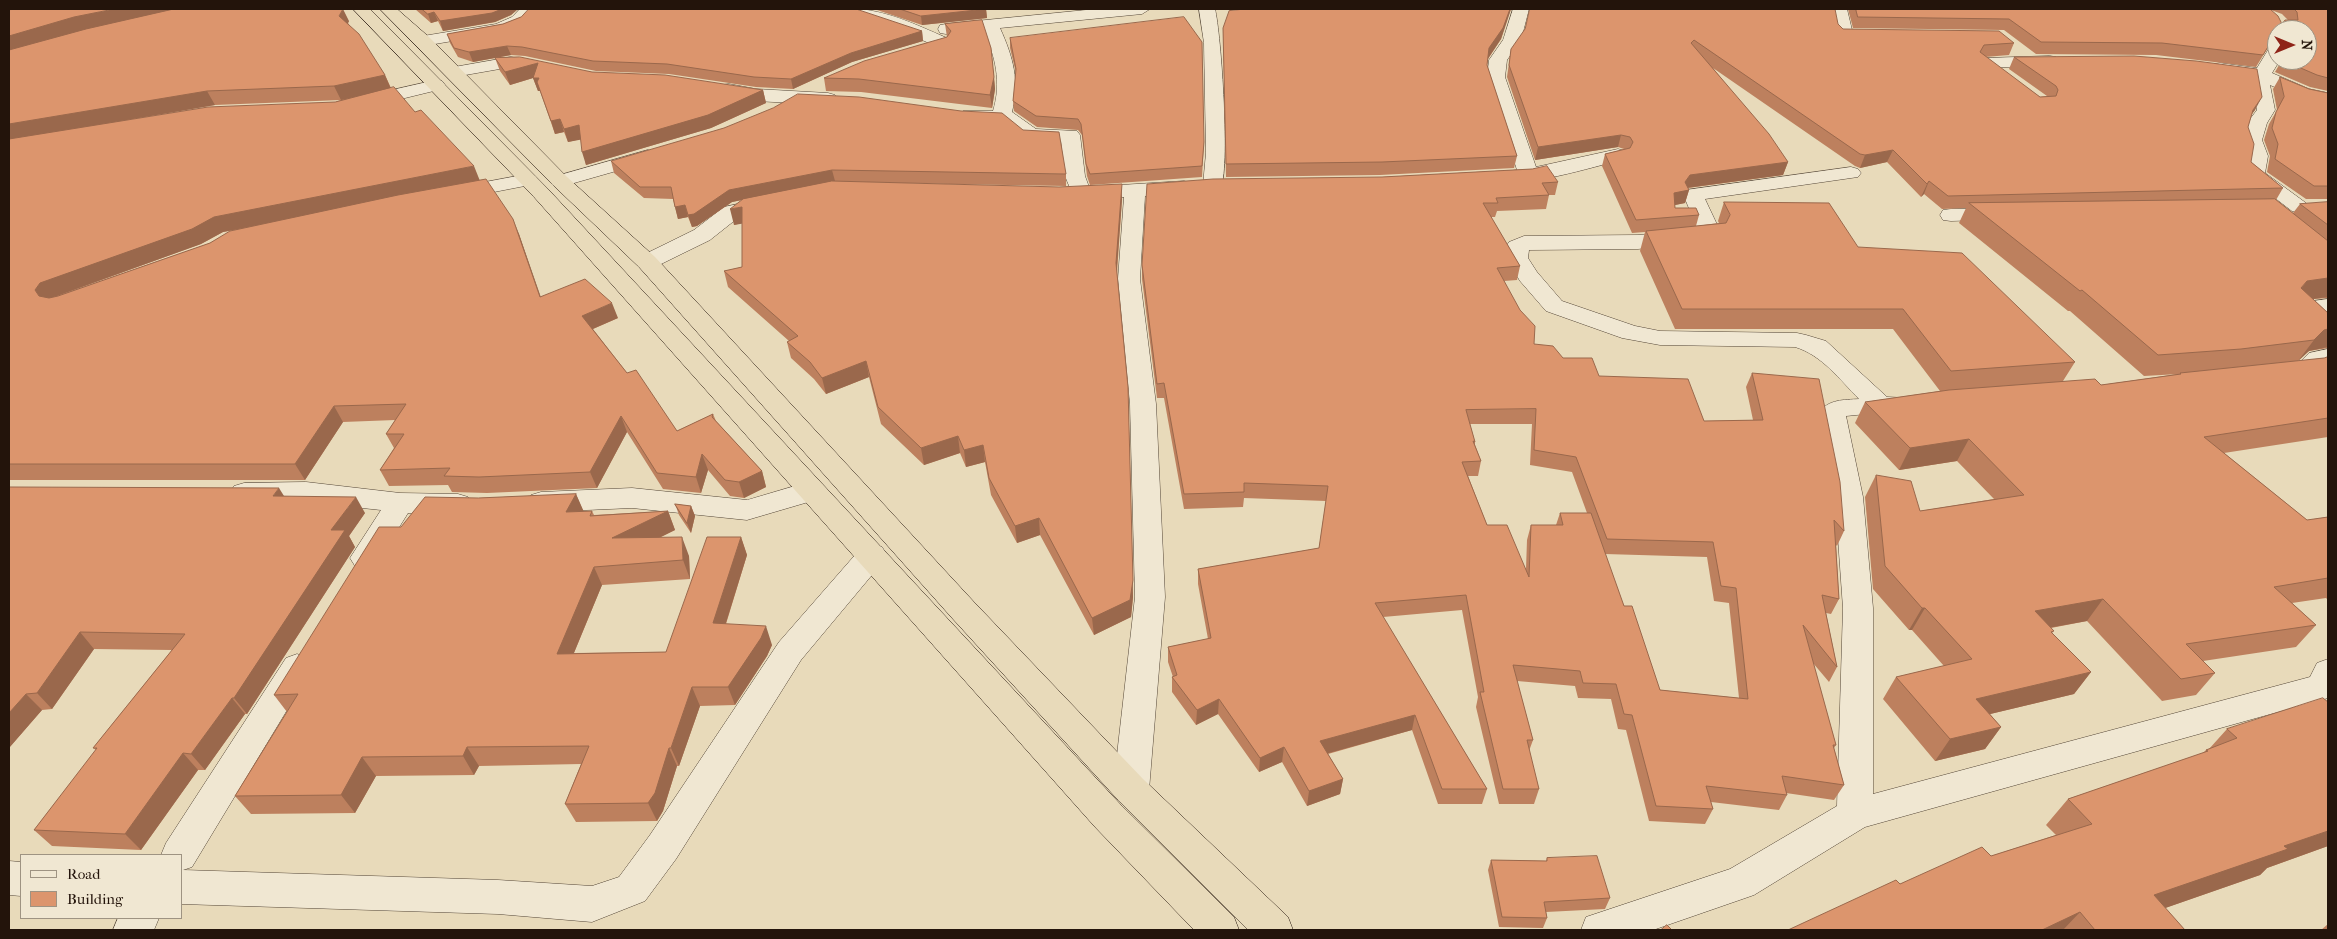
<!DOCTYPE html>
<html>
<head>
<meta charset="utf-8">
<style>
	body { margin:0 }
	#map { position:relative; width:2337px; height:939px; overflow:hidden; background:#e8daba; font-family:"IM FELL French Canon",serif }
	canvas { display:block }
	.frame { position:absolute; inset:0; border:10px solid #23140b; pointer-events:none }
	.legend { position:absolute; left:20px; top:854px; width:162px; height:65px; box-sizing:border-box; background:#f0e7d2; border:1px solid #9e9382; margin:0; padding:6px 9px; list-style:none; font-size:15px; color:#23140b }
	.legend li { display:flex; align-items:center; gap:10px; height:25px }
	.legend b { width:25px; border:1px solid #9e9382 }
	.north { position:absolute; left:2267px; top:20px; width:50px; height:50px; box-sizing:border-box; background:#f0e7d2; border:1px solid #9e9382; border-radius:50%; rotate:90deg; font-size:14px; font-weight:700; line-height:20px; text-align:center; color:#23140b }
	.north::after { content:''; display:block; margin:auto; width:18px; height:22px; background:#8f2418; clip-path:polygon(50% 0,100% 100%,50% 72%,0 100%) }
</style>
</head>
<body>
<div id="map">
<canvas width="2337" height="939"></canvas>
<div class="frame"></div>
<ul class="legend">
<li><b style="height:6px;background:#f0e7d2"></b>Road</li>
<li><b style="height:14px;background:#dc956d"></b>Building</li>
</ul>
<div class="north">N</div>
</div>
<script>
const g = document.querySelector('canvas').getContext('2d');
g.lineJoin = 'round';
function trace(path, color, width, dash) { g.strokeStyle = color; g.lineWidth = width; g.lineCap = dash ? 'butt' : 'round'; g.setLineDash(dash || []); g.stroke(path); }
function fillPath(path, color) { g.fillStyle = color; g.fill(path, 'evenodd'); }
const street = new Path2D(`
	M520,9H537L524,25L506,32L423,46L417,45L414,41L417,37L423,36L496,24L512,17Z
	M844,9C881,7 914,24 947,38L950,42C942,53 920,60 907,57L904,53L907,49L929,43L889,26L846,12Z
	M1096,9H1150L1142,14L1000,28C1013,57 1020,81 1012,112L1036,129L1077,131L1080,135L1085,176L1089,187L1184,181L1191,183L1194,187L1191,191L1145,196L1140,279L1156,404L1165,597L1149,790L1143,801L1131,805L1119,801L1113,790L1135,597L1130,404L1118,279L1124,197L1084,200L1074,198L1065,176L1061,141H1031L1024,139L1004,122L963,119L961,115L963,111H993C1002,82 995,57 984,30L946,34L940,33L938,29L940,25L946,24Z
	M1199,9H1215C1221,32 1231,174 1220,189L1213,191L1206,189L1203,185L1206,153L1204,43Z
	M1513,9H1529L1521,40L1507,60L1505,77L1536,167L1618,149L1625,151L1628,155L1625,159C1592,167 1523,189 1492,181L1489,177L1492,173L1517,170L1487,77L1489,60L1503,40Z
	M1831,9H1847L1852,30L1881,31L1884,35L1881,39H1839Z
	M2277,44V60H2280L2272,73L2309,89L2328,93V105L2304,100L2270,85L2275,110L2267,123L2262,140L2268,156L2265,173L2306,203L2310,207L2306,211L2299,213L2292,211L2245,175L2248,156L2242,140L2247,123L2257,110L2252,89V77L2214,72L2211,68L2214,64L2220,63L2257,68L2271,45Z
	M2050,56L2056,57L2059,61L2056,65L1985,68L1979,67L1976,63L1979,59L1985,58Z
	M511,57L539,62L542,66L539,70L533,71L511,67L454,77L448,76L445,72L448,68L454,67Z
	M436,80L442,81L445,85L442,89L364,108L357,106L355,102L357,98Z
	M729,84L756,89L828,93L835,95L837,99L835,103L828,105L756,101L723,93L720,89L723,85Z
	M648,150L655,152L658,156L655,160L560,187L553,185L550,181L553,177Z
	M1851,167L1858,169L1861,173L1858,177L1705,199L1722,235L1719,240L1638,249L1529,250L1528,258L1537,272L1562,301L1635,326L1660,331L1797,333L1806,335L1826,341L1887,397L1908,398L1912,404L1908,410L1846,416L1863,497L1873,608V794L2310,677L2317,663L2328,659V698L1865,827L1754,895L1653,930H1581L1586,917L1730,869L1837,806L1843,608L1835,497L1819,413C1828,399 1844,400 1859,399C1840,380 1822,355 1795,347L1660,345L1622,338L1546,311L1520,281L1506,258V247L1509,242L1524,236L1638,235L1698,230L1683,194L1686,190Z
	M528,174L535,176L538,180L535,184L453,200L446,198L443,194L446,190L453,188Z
	M766,198L773,200L777,204L773,208L739,217L710,240L655,267L647,269L639,267L636,262L639,257L694,230L724,207Z
	M2001,208L2009,209L2012,214L2009,219L1951,221L1943,220L1940,215L1943,210L1951,209Z
	M2328,299V313L2320,314L2328,321V340L2319,338L2288,309L2292,304Z
	M2328,349V363L2316,375L2284,381L2275,378L2271,373L2275,368L2299,363L2309,353Z
	M812,481L822,484L826,491L822,498L747,520L632,508L541,512L531,509L527,502L531,495L541,492L632,488L747,500Z
	M306,482L400,493L458,494L468,497L472,504L468,511L458,514L408,513L375,566L365,569L355,566L350,558L381,510L306,502L244,503L234,500L230,493L234,486L244,483Z
	M872,544L882,547L887,555L882,563L801,660L676,859L645,901L592,922L498,914L181,904V855H161L166,843L286,658L297,654L308,658L313,667L192,867L183,870L498,880L592,886L619,877L650,835L779,642L862,547Z
	M9,861L21,862V896L9,895Z
	M118,918H159L154,930H113Z`);
const highway = new Path2D(`
	M353,9H370L548,189L1121,805L1234,917L1239,930H1194L1095,827L534,197Z
	M380,9H397L429,37L567,177L655,257L974,602L1143,779L1288,917L1293,930H1248L1119,801L952,618L639,267L553,185Z`);
const wall = new Path2D(`
	M9,9L349,21L348,23L385,75L391,88L415,112L479,180L519,234L540,297L618,318L593,329L627,373L677,431L713,414L716,421L762,471L766,487L744,498L730,496L708,470L701,493L663,489L627,432L597,488L487,493L452,492L448,485L389,486L380,470L394,448L386,434L395,420L343,422L305,480H9ZM341,100L335,102L123,121L215,105ZM235,230L210,243L55,297L201,244L223,232Z
	M415,9H518L511,15L495,22L443,31L438,21L431,23Z
	M874,9H986L987,18L922,25Z
	M1245,9H1511L1501,39L1488,59L1487,65L1517,156L1514,168L1380,175L1226,177L1223,28Z
	M1848,9H2328V91L2310,87L2275,72L2282,60H2307V30H2277V42L2270,44L2256,67L2156,55L2036,54L2004,30L1853,28ZM2271,10L2282,14L2288,20L2282,24Z
	M521,17L922,31L923,41L852,62L793,89L756,87L669,74L596,71L525,56L511,55L473,62L458,57L450,43L447,34L503,24Z
	M945,24L991,48L995,89L992,108L861,92L826,91L824,78L947,37Z
	M1838,24L1843,29L2014,43L2009,55L1985,57L2040,97L2047,96L2009,69L2014,57L2255,110L2252,114L2248,127L2251,162L2283,188L2276,200L2293,213L2300,204L2328,202V298L2313,299L2327,312L2328,310V348L2309,351L2298,361L2324,358L2328,357V437L2224,453L2307,520L2328,517V600L2326,598L2292,603L2316,625L2296,647L2203,661L2215,673L2196,695L2162,701L2087,621L2051,628L2053,634L2091,672L2074,694L1990,714L2001,727L1985,749L1935,761L1883,699L1896,677L1944,666L1912,630H1909L1873,589L1865,497L1876,475L1920,511L1994,499L1957,461L1899,470L1855,423L1865,402L1940,391L1893,329H1675L1640,251L1645,232L1632,233L1602,166L1605,154L1624,149L1618,147L1535,160L1507,77L1511,49ZM1713,68L1855,166L1860,168L1887,162L1921,197L1924,194L1942,209L1966,208L1959,223L2068,311H2070L2144,376L2179,374H2178L2101,385L2063,381L2075,362L1858,247L1724,202L1718,221L1719,223L1696,226L1699,215L1675,208V205L1685,203L1689,190L1688,188L1783,175L1788,162Z
	M1010,38L1204,142L1202,177L1090,185L1087,176L1082,135L1078,130L1037,127L1014,111L1013,101L1016,73L1010,48Z
	M495,58L592,72L763,90L766,103L711,128L586,165L581,139L568,142L564,132L555,134L540,91H538L533,78L510,85L500,71Z
	M2280,77L2309,89L2328,93V199H2306L2267,172L2270,156L2264,140L2269,124L2277,110L2273,89Z
	M611,161L1066,174V186L833,182L1122,199L1117,273L1133,597L1131,617L1094,635L1040,535L1017,543L991,495L985,462L966,467L960,453L924,465L881,424L869,377L826,394L814,379L791,358L787,342L789,341L728,287L724,271L742,267V223L734,225L742,200L732,202L697,226L692,227L688,217L678,219L673,199L644,198L614,173Z
	M1532,169L1558,182L1555,195H1549L1546,209L1497,211L1495,217H1491L1520,266L1517,280L1504,281L1534,344L1563,358L1599,376L1704,421L1753,420L1746,387L1752,373L1844,531L1837,546L1836,545L1839,599L1831,614L1826,613L1837,667L1829,682L1813,663L1836,745L1834,748L1844,785L1834,800L1786,793L1787,795L1779,810L1711,802L1713,809L1705,824L1649,821L1626,730L1618,729L1611,699L1578,698L1575,686L1517,681L1533,740L1529,751L1539,789L1534,804H1499L1476,707L1478,697L1462,610L1383,617L1487,789L1482,804H1438L1412,730L1328,754L1343,779L1340,794L1307,806L1282,762L1259,772L1218,714L1196,725L1172,692V677H1173L1168,662V647L1208,639L1198,584V569L1319,548L1326,501L1244,498L1243,507L1184,509L1164,398H1157L1142,279V265L1382,177ZM1470,424H1532L1530,465L1572,472L1587,513H1560L1556,525H1531L1527,540L1526,569L1487,525L1468,476H1478L1481,461L1475,445V442ZM1605,554L1707,557L1714,601L1729,603L1739,698L1660,690L1624,606Z
	M9,487L285,496L365,513L349,536L355,547L247,714H245L205,770H198L141,850L52,846L34,830L96,750L93,748L172,650L94,649L52,709L42,710L9,748Z
	M576,494L583,511H592L594,515L668,511L675,530L659,538L689,556L690,579L602,585L574,653L666,652L741,537L747,555L726,624L772,645L767,656L735,705L700,706L679,766H677L663,811L657,821L576,822L565,804L581,764L479,766L474,775L376,776L355,813L251,814L235,796L287,712L274,695L401,527L478,498Z
	M675,504L691,506L695,516L691,533L679,515Z
	M2328,702V846L2267,868L2260,875L2165,908L2185,930H1788L1900,884L1991,856L2056,835L2046,825L2068,799L2203,753L2206,750L2209,749L2227,729Z
	M1547,858L1610,898L1605,909L1546,912L1547,918L1543,928L1499,927L1488,870L1491,860L1546,861Z
	M2328,924V930H2321Z`);
const shadedWall = new Path2D(`
	M9,9H31L9,11Z
	M114,9H180L9,52V36L74,17Z
	M343,9L349,21L345,29L339,16Z
	M502,9H518L511,15L495,22L443,31L440,21Z
	M986,9L987,18L922,25L921,16Z
	M1510,9H1511L1501,39L1487,60L1489,48Z
	M434,12L438,21L431,23L428,14Z
	M922,31L923,41L852,62L793,89L791,79L851,53Z
	M2277,32V42L2269,44L2276,33Z
	M507,46L511,55L473,62L469,52Z
	M538,63L539,78L544,91H538L533,78L510,85L505,72Z
	M385,75L391,89L341,100L334,86Z
	M994,77L995,89L992,108L990,95Z
	M763,90L766,103L711,128L586,165L582,152Z
	M207,91L215,105L9,140V124Z
	M2262,97L2255,110L2245,122L2253,110Z
	M560,119L564,132L555,134L551,121Z
	M579,125L584,139L568,142L564,129Z
	M1621,135L1618,147L1535,160L1538,147Z
	M1893,150L1887,162L1860,168L1865,155Z
	M1788,162L1783,175L1686,188L1689,190L1685,203L1670,206L1674,193L1685,182L1690,175Z
	M474,166L480,181L223,232L201,244L51,298L46,305L35,290L40,283L214,217Z
	M832,170L835,181L732,202L697,226L692,227L688,215L729,190Z
	M1929,181L1924,194L1921,197L1927,184Z
	M1122,184V199L1116,279V263Z
	M685,205L688,217L678,219L675,207Z
	M742,207L746,223L734,225L730,209Z
	M513,219L519,234L546,312L540,297Z
	M2328,278V297L2292,302L2286,309L2307,281Z
	M612,303L618,318L588,331L582,316Z
	M2328,329V347L2309,351L2298,361L2314,340L2324,330Z
	M866,361L869,377L826,394L822,378Z
	M1128,387L1133,597L1131,617L1094,635L1092,618Z
	M334,406L343,422L305,480L295,464Z
	M621,416L627,432L597,488L590,472Z
	M958,436L960,453L924,465L921,448Z
	M1969,439L1957,461L1899,470L1910,448Z
	M983,445L985,462L966,467L964,450Z
	M702,454L708,470L701,493L696,477Z
	M762,471L766,487L744,498L739,482Z
	M279,488L289,504L273,496Z
	M576,494L584,512H566Z
	M356,497L365,513L349,536L355,547L247,714L234,698L331,530Z
	M691,506L695,516L691,533L687,523Z
	M668,511L675,530L620,557L612,538Z
	M1039,518L1040,535L1017,543L1015,526Z
	M682,537L689,556L690,579L683,560Z
	M741,537L747,555L720,642L713,623Z
	M594,567L602,585L566,672L557,654Z
	M2103,599L2087,621L2020,633L2035,611Z
	M1922,608H1925L1912,630H1909Z
	M766,626L772,645L767,656L735,705L728,687Z
	M80,632L94,649L52,709L37,693Z
	M2091,672L2074,694L1961,721L1976,699Z
	M692,687L700,706L679,766L671,748Z
	M26,694L42,710L9,748V713Z
	M232,698L245,714L205,770L191,754Z
	M1219,699L1218,714L1196,725L1197,710Z
	M1415,715L1412,730L1318,756L1320,741Z
	M2001,727L1985,749L1935,761L1950,739Z
	M467,747L479,766L474,775L463,756Z
	M1284,747L1282,762L1259,772L1260,758Z
	M669,748L677,766L663,811L657,821L648,803Z
	M183,753L198,770L141,850L125,834Z
	M362,757L376,776L355,813L341,795Z
	M1343,779L1340,794L1307,806L1309,791Z
	M2328,831V846L2267,868L2260,875L2128,921L2154,895L2284,846Z
	M2080,912L2063,930H2042Z`);
const building = new Path2D(`
	M30,9H114L74,17L9,36V10Z
	M174,9H343L339,16L359,34L385,75L334,86L207,91L9,124V50L86,29Z
	M422,9H502L492,13L440,21L434,12L428,14Z
	M529,9H856L922,31L851,53L791,79L754,77L667,64L593,61L522,47L507,46L469,52L454,48L447,34L503,24L521,17Z
	M900,9H986L921,16Z
	M1245,9H1510L1503,28L1489,48L1487,65L1517,156L1382,162L1226,164L1223,28L1229,11Z
	M1530,9H1835L1838,24L1843,29L1999,31L2014,43L1984,45L1980,52L2040,97L2056,96L2058,90L2056,86L2014,57L2134,56L2196,61L2257,69L2262,97L2253,110L2248,127L2254,144L2251,162L2283,188L1948,196L1929,181L1927,184L1893,150L1865,155L1860,154L1694,40L1691,43L1769,134L1788,162L1690,175L1685,182L1689,190L1674,193L1675,208H1696L1699,215L1636,220L1605,154L1630,148L1633,142L1630,137L1621,135L1538,147L1509,65L1511,49L1525,29Z
	M1856,9H2270L2278,16L2282,24L2285,20H2298L2297,12L2294,9H2328V78L2317,75L2282,60H2307V30H2277V32L2263,55L2162,43L2041,42L2009,19L1858,17Z
	M1184,17L1202,42L1204,142L1202,166L1090,174L1086,164L1081,124L1078,119L1036,116L1013,101L1016,69L1010,38Z
	M982,20L991,48L994,77L990,95L859,79L824,78L864,61L947,37L951,31L945,24Z
	M520,57L592,72L665,75L763,90L708,115L582,152L579,125L564,129L560,119L551,121L537,82L539,78H533L538,63L505,72L495,58Z
	M2280,77L2309,89L2328,93V186H2314L2275,159L2278,144L2272,128L2276,112L2284,97Z
	M394,87L415,112L421,110L474,166L214,217L192,229L40,283L35,290L39,296L49,298L58,296L210,243L230,231L398,195L486,179L513,219L540,297L585,279L612,303L582,316L627,373L636,370L677,431L713,414L712,417L762,471L739,482L725,480L702,454L696,477L657,473L621,416L590,472L479,477L444,476L450,468L380,470L404,434H386L406,404L334,406L295,464H9V139L208,107L335,102Z
	M798,94L859,97L961,111L1002,113L1023,130L1059,132L1066,174L832,170L729,190L694,214L688,215L685,205L675,207L671,187H640L611,161L724,128L773,108Z
	M1547,166L1558,182L1542,183L1549,195L1496,198L1498,203H1483L1520,266L1497,268L1520,310L1535,326L1534,344L1553,346L1563,358H1592L1599,376L1688,379L1704,421L1763,420L1752,373L1819,379L1840,482L1844,531L1834,520L1839,599L1822,595L1837,667L1803,625L1836,745H1833L1844,785L1782,776L1787,795L1706,786L1713,809L1656,806L1632,715L1624,714L1616,684L1583,683L1580,671L1513,665L1533,740H1527L1539,789H1503L1480,692H1484L1466,595L1375,603L1487,789H1442L1415,715L1320,741L1343,779L1309,791L1284,747L1260,758L1219,699L1197,710L1172,677L1177,675L1168,647L1211,638L1198,569L1319,548L1328,486L1244,483V492L1184,494L1164,383L1157,384L1142,265L1147,184L1213,179L1382,177L1532,169ZM1536,409L1534,450L1576,457L1607,539L1713,542L1721,586L1736,588L1748,699L1660,690L1632,606H1624L1591,513H1560L1563,525H1531L1529,577L1507,525H1487L1462,462L1481,461L1473,441L1475,442L1466,410Z
	M832,181L1059,187L1122,184L1116,263L1128,387L1133,580L1130,600L1092,618L1039,518L1015,526L989,478L983,445L964,450L958,436L921,448L878,407L866,361L822,378L810,362L787,342L798,336L724,271L742,267V207L730,209L743,199Z
	M2275,199L2328,241V278L2307,281L2301,288L2328,313V329L2324,330L2314,340L2241,349L2158,355L2082,290L2080,291L1969,203Z
	M1724,202L1829,203L1858,247L1962,253L2075,362L1951,371L1903,309H1682L1646,231L1726,223L1730,215Z
	M2328,202V225L2300,204Z
	M2328,357V418L2204,437L2307,520L2328,517V578L2274,587L2316,625L2186,644L2215,673L2181,679L2103,599L2035,611L2054,631L2051,632L2091,672L1976,699L2001,727L1950,739L1896,677L1972,659L1925,608H1922L1885,566L1876,475L1911,481L1920,511L2024,495L1969,439L1910,448L1865,402L1949,390L2095,379L2101,385L2181,374L2180,373L2324,358Z
	M9,487L279,488L273,496L356,497L331,530H345L234,698H232L191,754L183,753L125,834L34,830L97,748H93L185,634L80,632L37,693L26,694L9,713Z
	M576,494L566,512L592,511L590,516L668,511L612,538L682,537L683,560L594,567L557,654L666,652L707,537H741L713,623L766,626L761,638L728,687H692L671,748H669L655,793L648,803L565,804L589,746L467,747L463,756L362,757L341,795L235,796L298,694L274,695L379,527H401L425,497L478,498Z
	M675,504L691,506L687,523Z
	M2323,698L2328,702V831L2284,846L2288,849L2154,895L2185,930H2095L2080,912L2042,930H1788L1896,880L1900,884L1982,847L1991,856L2092,824L2068,799L2208,751L2206,750L2237,738L2227,729Z
	M1597,856L1610,898L1544,902L1547,918L1502,917L1491,860L1547,861V858Z
	M1667,925L1672,930H1661Z`);
trace(street, '#544637', 1);
trace(highway, '#23140b', 1);
fillPath(street, '#f0e7d2');
fillPath(highway, '#e8daba');
fillPath(wall, '#bd805e');
fillPath(shadedWall, '#9a684c');
fillPath(building, '#dc956d');
trace(building, '#9a684c', 1);
</script>
</body>
</html>
